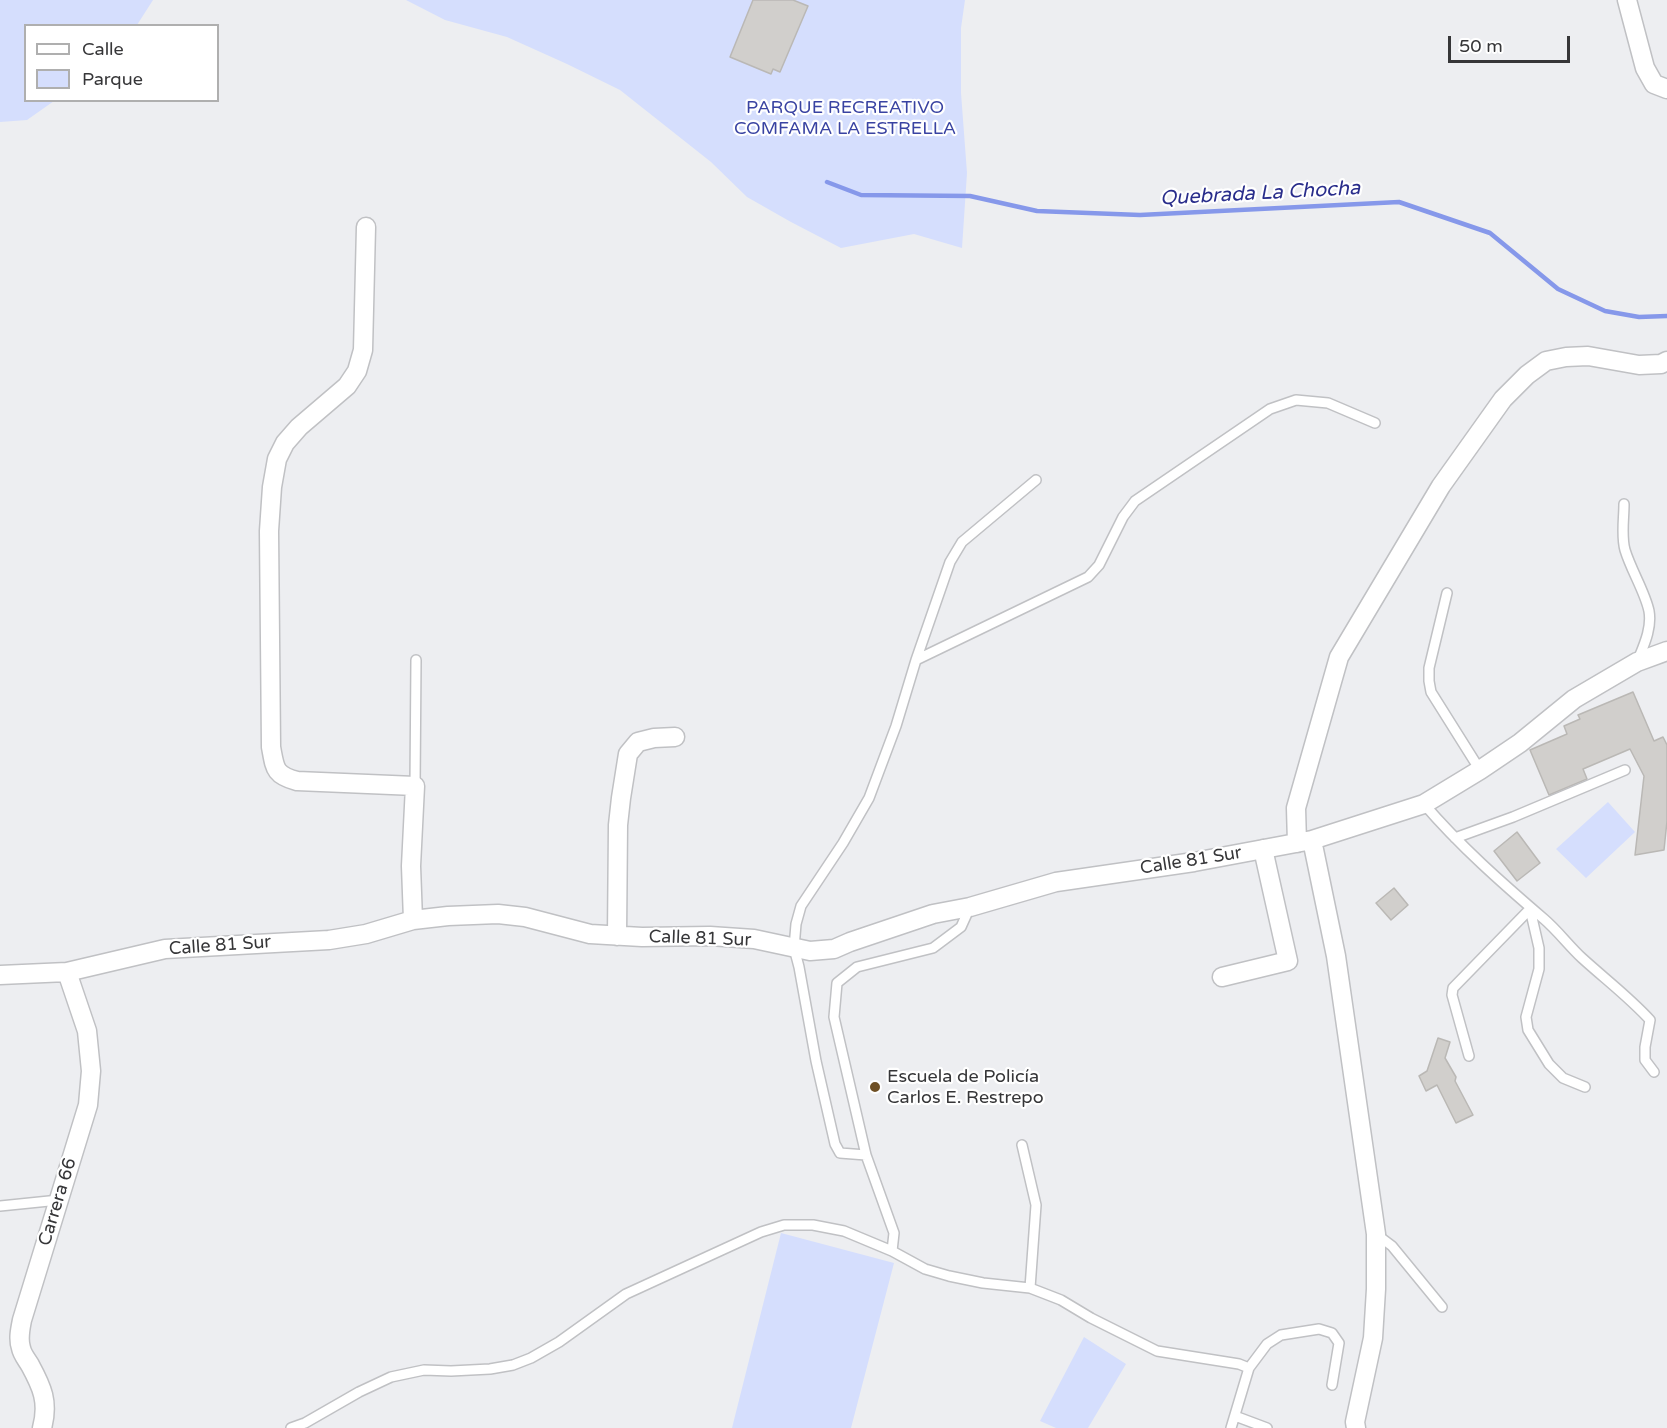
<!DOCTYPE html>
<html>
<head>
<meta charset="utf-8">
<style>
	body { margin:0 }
	#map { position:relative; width:1667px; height:1428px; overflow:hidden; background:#edeef1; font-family:"Varela Round",sans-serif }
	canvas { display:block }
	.legend { position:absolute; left:24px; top:24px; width:195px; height:78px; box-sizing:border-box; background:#fff; border:2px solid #afafaf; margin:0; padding:8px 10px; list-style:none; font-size:18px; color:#363638 }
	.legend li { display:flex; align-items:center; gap:12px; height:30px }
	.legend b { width:30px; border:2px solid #afafaf }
	.scale { position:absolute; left:1448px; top:36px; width:122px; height:27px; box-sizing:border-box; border:3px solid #363638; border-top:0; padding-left:8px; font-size:18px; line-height:21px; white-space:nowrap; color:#363638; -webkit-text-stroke:4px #fff; paint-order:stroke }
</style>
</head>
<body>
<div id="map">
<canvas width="1667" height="1428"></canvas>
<ul class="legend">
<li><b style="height:8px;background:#fff"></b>Calle</li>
<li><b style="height:16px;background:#d5defd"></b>Parque</li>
</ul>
<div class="scale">50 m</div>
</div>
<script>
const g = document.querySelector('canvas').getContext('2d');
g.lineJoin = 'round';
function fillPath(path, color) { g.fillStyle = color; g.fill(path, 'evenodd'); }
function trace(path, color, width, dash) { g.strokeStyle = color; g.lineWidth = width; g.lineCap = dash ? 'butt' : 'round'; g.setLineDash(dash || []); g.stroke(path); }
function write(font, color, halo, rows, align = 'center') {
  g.font = font + ' "Varela Round",sans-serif'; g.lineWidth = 4.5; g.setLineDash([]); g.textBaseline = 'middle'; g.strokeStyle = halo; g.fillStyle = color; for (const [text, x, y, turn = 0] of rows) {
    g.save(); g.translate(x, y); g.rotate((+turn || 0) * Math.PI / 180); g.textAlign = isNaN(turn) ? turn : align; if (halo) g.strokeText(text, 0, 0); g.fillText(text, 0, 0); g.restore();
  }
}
const green = new Path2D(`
	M0,0H153L137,25L26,26V100L54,101L27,120L0,122Z
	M406,0H965L961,28V93L967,173L962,248L914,234L841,248L791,222L747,197L711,162L620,90L567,64L507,37L445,20Z
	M1608,802L1635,832L1586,878L1556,849Z
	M781,1233L894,1263L851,1428H732Z
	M1084,1337L1126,1364L1088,1428H1056L1040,1421Z`);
const stream = new Path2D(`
	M827,182L861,195L970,196L1037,211L1140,215L1399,202L1490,233L1558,289L1605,311L1639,317L1667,316`);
const building = new Path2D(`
	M753,0H793L808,6L780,72L773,69L771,74L730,57Z
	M1633,692L1654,741L1663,737L1667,745V821L1664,850L1635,855L1644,776L1630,749L1583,769L1587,779L1549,795L1530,750L1567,734L1564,726L1580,719L1578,715Z
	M1517,832L1540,863L1517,881L1494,851Z
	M1394,888L1408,905L1391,920L1376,903Z
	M1438,1038L1450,1042L1445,1058L1456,1077L1455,1081L1473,1115L1456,1123L1437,1085L1426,1091L1419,1076L1427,1071Z`);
const lane = new Path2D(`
	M1624,504C1624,519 1621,536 1625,550C1631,570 1645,592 1649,611C1652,628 1644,645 1638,660
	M1447,593L1429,668V681L1431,692L1480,770
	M916,660L1088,577L1099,565L1123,517L1135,501L1270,409L1296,400L1328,403L1375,423
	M415,786L416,660
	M1424,804C1460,846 1502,883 1544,919C1558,931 1569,946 1582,958C1605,979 1629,997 1650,1020L1645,1047V1060L1654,1072
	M1455,838L1513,817L1625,770
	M1530,909L1539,948V969L1526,1017L1528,1030L1549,1064L1563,1078L1585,1087
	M1469,1056L1452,995L1453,988L1530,909
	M1022,1145L1036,1205L1030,1288
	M866,1155L840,1153L835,1144L816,1061L799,967L794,948L796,924L801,906L843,843L869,798L896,726L916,660L950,562L962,542L1036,480
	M0,1206L59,1200
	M1376,1234L1392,1246L1442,1307
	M892,1251L894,1233L866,1155L834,1017L837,983L857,967L933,948L961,927L970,907
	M1235,1416L1267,1428
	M291,1428L305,1423L359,1392L391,1377L424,1370L451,1371L490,1369L513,1365L531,1358L559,1342L626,1294L761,1232L784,1225H813L844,1231L892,1251L925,1269L949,1276L983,1283L1030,1288L1061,1300L1091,1318L1157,1351L1239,1364L1249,1368L1267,1344L1281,1335L1319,1329L1332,1333L1339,1343L1332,1385
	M1231,1428L1249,1368`);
const street = new Path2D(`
	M1627,0L1645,68L1654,84L1667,89
	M366,227L363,350L357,371L347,386L299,427L285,443L277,459L272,487L269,531L271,747C275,768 274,775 297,781L415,786L411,866L413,920
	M1312,840L1336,956L1376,1234V1289L1373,1338L1355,1422L1356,1428
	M1297,843L1296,808L1339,657L1441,486L1503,399L1527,375L1546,361L1566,357L1588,356L1639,365L1661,364L1667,361
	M617,936L618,825L621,798L628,754L638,742L654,738L675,737
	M0,975L67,972L165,949L329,940L366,934L413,920L448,916L498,914L525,917L590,934L642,937L710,936L754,939L810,951L834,949L850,942L933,914L970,907L1056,882L1194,862L1312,840L1424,804L1480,770L1520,743L1574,699L1637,662L1667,651
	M1222,977L1288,961L1263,849
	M42,1428C49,1402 42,1387 30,1365C27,1360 22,1354 21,1348C18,1339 20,1330 22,1320L88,1105L91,1071L87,1031L67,972`);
const markers = [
	[875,1087,6,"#6e4f24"]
];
const parkNames = [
	["PARQUE RECREATIVO",845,108],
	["COMFAMA LA ESTRELLA",845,129]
];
const streetNames = [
	["Calle 81 Sur",1191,861,-9],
	["Calle 81 Sur",700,939,2],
	["Calle 81 Sur",220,946,-4],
	["Carrera 66",58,1202,-73]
];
const poiNames = [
	["Escuela de Policía",887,1077],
	["Carlos E. Restrepo",887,1098]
];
const waterNames = [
	["Quebrada La Chocha",1260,194,-3]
];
fillPath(green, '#d5defd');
trace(stream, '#8698ea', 4.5);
fillPath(building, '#d1cfcc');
trace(building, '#bab8b5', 1.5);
trace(lane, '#c0c1c4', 12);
trace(street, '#c0c1c4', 21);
trace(lane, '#fff', 9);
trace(street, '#fff', 18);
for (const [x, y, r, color] of markers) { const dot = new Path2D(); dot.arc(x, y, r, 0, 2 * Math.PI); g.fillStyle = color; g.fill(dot); trace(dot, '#fff', 2); }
write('18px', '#3943a2', '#fff', parkNames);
write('18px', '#363638', '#fff', streetNames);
write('18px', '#363638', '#fff', poiNames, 'left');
write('italic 20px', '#292d8b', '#fff', waterNames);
</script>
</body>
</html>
